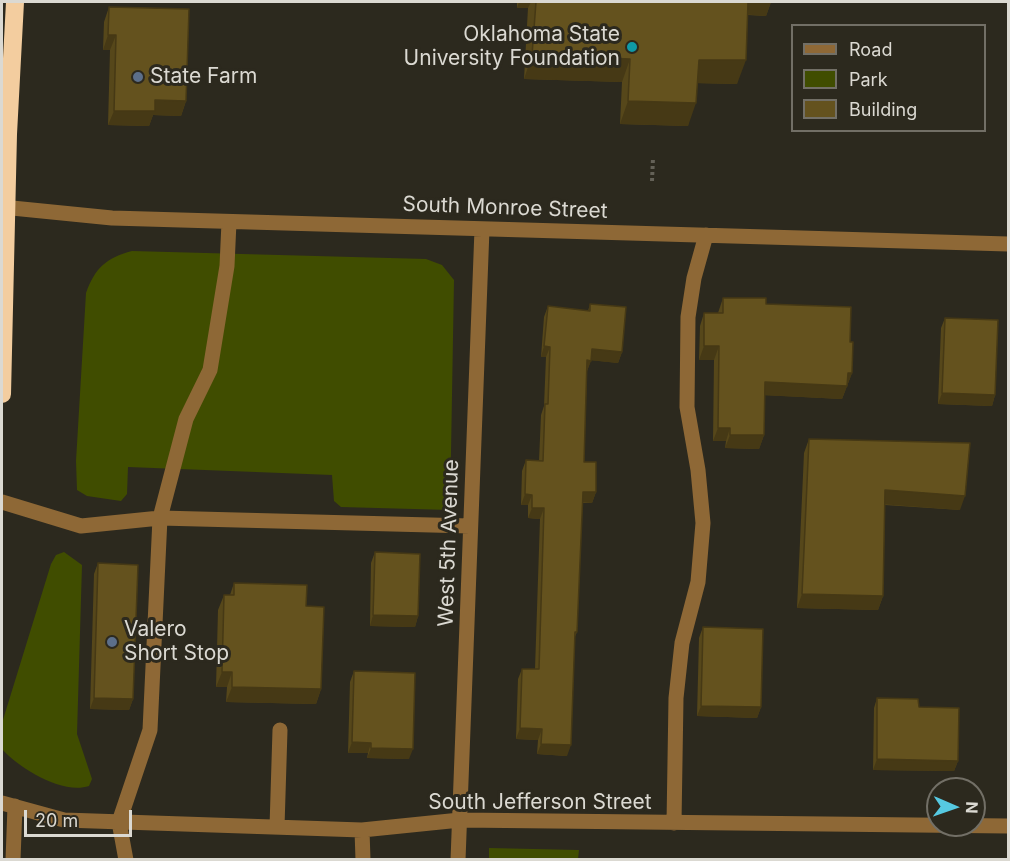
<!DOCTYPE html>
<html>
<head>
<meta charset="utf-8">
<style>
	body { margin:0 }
	#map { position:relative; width:1010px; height:861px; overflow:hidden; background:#2c291e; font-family:Inter,sans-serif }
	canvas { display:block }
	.frame { position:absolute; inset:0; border:3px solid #dbd9d2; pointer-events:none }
	.legend { position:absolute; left:791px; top:24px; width:195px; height:108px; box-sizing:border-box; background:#2c291e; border:2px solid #726f66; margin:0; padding:8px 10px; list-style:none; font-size:18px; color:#dbd9d2 }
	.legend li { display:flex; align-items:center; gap:12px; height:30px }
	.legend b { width:30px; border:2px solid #726f66 }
	.north { position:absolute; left:926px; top:777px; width:60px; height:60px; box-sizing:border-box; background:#2c291e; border:2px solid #726f66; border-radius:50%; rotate:92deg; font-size:16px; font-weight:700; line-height:24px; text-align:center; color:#dbd9d2 }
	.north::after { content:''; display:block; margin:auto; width:21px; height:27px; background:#56c9e1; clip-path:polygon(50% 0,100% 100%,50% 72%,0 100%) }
	.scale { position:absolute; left:24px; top:810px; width:108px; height:27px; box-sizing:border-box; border:3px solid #dbd9d2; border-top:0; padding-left:8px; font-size:18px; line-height:21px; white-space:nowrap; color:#dbd9d2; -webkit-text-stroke:4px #2c291e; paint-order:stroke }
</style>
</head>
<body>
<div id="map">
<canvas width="1010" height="861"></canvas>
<div class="frame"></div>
<ul class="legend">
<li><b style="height:8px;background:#8e6836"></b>Road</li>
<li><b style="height:16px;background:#404d00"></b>Park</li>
<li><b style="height:16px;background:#64521e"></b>Building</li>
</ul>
<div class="north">N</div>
<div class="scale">20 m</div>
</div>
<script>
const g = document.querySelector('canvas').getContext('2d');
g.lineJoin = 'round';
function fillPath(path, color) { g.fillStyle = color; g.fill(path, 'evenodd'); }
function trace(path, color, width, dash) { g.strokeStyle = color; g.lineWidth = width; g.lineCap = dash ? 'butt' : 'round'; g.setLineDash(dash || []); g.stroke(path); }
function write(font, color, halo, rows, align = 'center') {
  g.font = font + ' Inter,sans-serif'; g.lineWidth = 6; g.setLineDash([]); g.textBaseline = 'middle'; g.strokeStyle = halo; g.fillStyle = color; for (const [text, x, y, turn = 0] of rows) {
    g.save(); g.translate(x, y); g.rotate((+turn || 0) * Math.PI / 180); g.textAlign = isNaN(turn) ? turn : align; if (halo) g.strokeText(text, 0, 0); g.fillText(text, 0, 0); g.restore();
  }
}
const green = new Path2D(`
	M132,251L426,259L442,265L454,280L450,510L341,507L334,501L332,475L128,467L127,494L121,501L87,496L77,490L76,461L86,293C95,268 106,258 132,251Z
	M64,552L82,565L77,734L92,779L89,786C62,795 19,768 2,749V723L51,564L56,555Z
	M489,848L579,850L578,859H489Z`);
const path = new Path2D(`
	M652,181L653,158`);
const minor = new Path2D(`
	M2,207L112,218L1008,244
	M2,502L81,526L160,518L470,526
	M2,803L64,820L362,830L460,820L1008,826
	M674,823L676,698L682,643L698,582L703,523L698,470L687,407L688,317L694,278L706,235
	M277,827L280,730
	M362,830L363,860
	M13,860L15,806
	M126,860L119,822L150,730L160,518L186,419L210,370L227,266L229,222
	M458,860L482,229`);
const highway = new Path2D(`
	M2,394L8,134L15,2`);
const wall = new Path2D(`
	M517,2H771L766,16L748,15L737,84L697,83L688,126L620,124L622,82L524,79L528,8H517Z
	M109,7L186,101L181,116L153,115L149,126L108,125L110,50H103L104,22Z
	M723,298L766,304L850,342L852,373L842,399L764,395V435L759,449L725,448L726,441H713L714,360H699L700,326L704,313H718Z
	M590,304L622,352L618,363L591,360L587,371L584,462L596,492L592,503H582L577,632L574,639L567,756L537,754L538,740L516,739L518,679L522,669H535L540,519L528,518V505H521L522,471L526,460L539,461L541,415L544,406L546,357H541L544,317L548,306L588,311Z
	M945,318L995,395L992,406L938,404L941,328Z
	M809,439L960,510L885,505L883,596L878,610L797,608L804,453Z
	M375,552L418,616L415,627L370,626L371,563Z
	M98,563L133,699L129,710L90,709L94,574Z
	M234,583L306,606L321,689L316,704L226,702L227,687H216L218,610L224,595H230Z
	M703,627L761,707L757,718L697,716L699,638Z
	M354,671L409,759L367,758L368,753H348L350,682Z
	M877,698L958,761L954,771L873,770L874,708Z`);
const shadedWall = new Path2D(`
	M519,2H531L528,8H517Z
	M745,2H771L766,16L740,14Z
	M108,35H116L110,50H103Z
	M532,55L630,59L622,82L524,79Z
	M699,60H746L737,84L690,83Z
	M155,100L186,101L181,116L153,115L149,126L108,125L114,111Z
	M628,101L696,103L688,126L620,124Z
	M544,346L550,347L546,357H541Z
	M704,346H719L714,360H699Z
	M592,349L622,352L618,363L588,360Z
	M587,360L591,361L587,371Z
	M848,373H852L842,399L760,395L765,382Z
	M942,393L995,395L992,406L938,404Z
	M718,428H730L726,441H713Z
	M730,435H764L759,449L725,448Z
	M885,490L965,496L960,510L880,504Z
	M583,492H596L592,503L579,502Z
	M525,494L532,495L528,505H521Z
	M532,508H544L540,519L528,518Z
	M802,594L883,596L878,610L797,608Z
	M373,615L418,616L415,627L370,626Z
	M222,672H232L227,687H216Z
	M232,687L321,689L316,704L226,702Z
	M94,698L133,699L129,710L90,709Z
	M701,706L761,707L757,718L697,716Z
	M520,728L542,729L538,740L516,739Z
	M352,742L371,743L368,753H348Z
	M541,744L571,745L567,756L537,754Z
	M371,748L413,749L409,759L367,758Z
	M877,759L958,761L954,771L873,770Z`);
const building = new Path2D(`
	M536,2H748L746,60H699L696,103L628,101L630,59L532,55Z
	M109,7L189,9L186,101L155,100V111H114L116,35H108Z
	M723,298H766V304L851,307L850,342H853L852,373H848L847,386L765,382L764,435H730V428H718L719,346H704V313H723Z
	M590,304L626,307L622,352L592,349L591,361L587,360L584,462H596V492H583L577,632H575L571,745L541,744L542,729L520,728L522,669H539L544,508H532V495L525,494L526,460L543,461L545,404H548L550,347L544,346L548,306L590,311Z
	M945,318L998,320L995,395L942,393Z
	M809,439L970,443L965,496L885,490L883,596L802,594Z
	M375,552L420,554L418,616L373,615Z
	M98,563L138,565L133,699L94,698Z
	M234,583L307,585L306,606L324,607L321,689L232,687V672H222L224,595H234Z
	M703,627L763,629L761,707L701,706Z
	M354,671L415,673L413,749L371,748V743L352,742Z
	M877,698L918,699L919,707L959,708L958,761L877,759Z`);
const markers = [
	[632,47,6,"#0f9aa8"],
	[138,77,6,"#5c6f8a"],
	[112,642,6,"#5c6f8a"]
];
const poiNames = [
	["Oklahoma State",620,35,"right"],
	["University Foundation",620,59,"right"],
	["State Farm",150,77],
	["Valero",124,630],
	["Short Stop",124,654]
];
const streetNames = [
	["South Monroe Street",505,208,2],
	["West 5th Avenue",449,543,-88],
	["South Jefferson Street",540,803]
];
fillPath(green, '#404d00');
trace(path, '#646157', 4, [3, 3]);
trace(minor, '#8e6836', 15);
trace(highway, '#f3cd9f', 18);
fillPath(wall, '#56471a');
fillPath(shadedWall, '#463915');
fillPath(building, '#64521e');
trace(building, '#463915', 1.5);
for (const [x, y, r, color] of markers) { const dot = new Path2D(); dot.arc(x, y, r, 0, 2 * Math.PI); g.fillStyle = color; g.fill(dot); trace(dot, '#2c291e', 2); }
write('21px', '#dbd9d2', '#2c291e', poiNames, 'left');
write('21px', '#dbd9d2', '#2c291e', streetNames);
</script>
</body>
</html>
